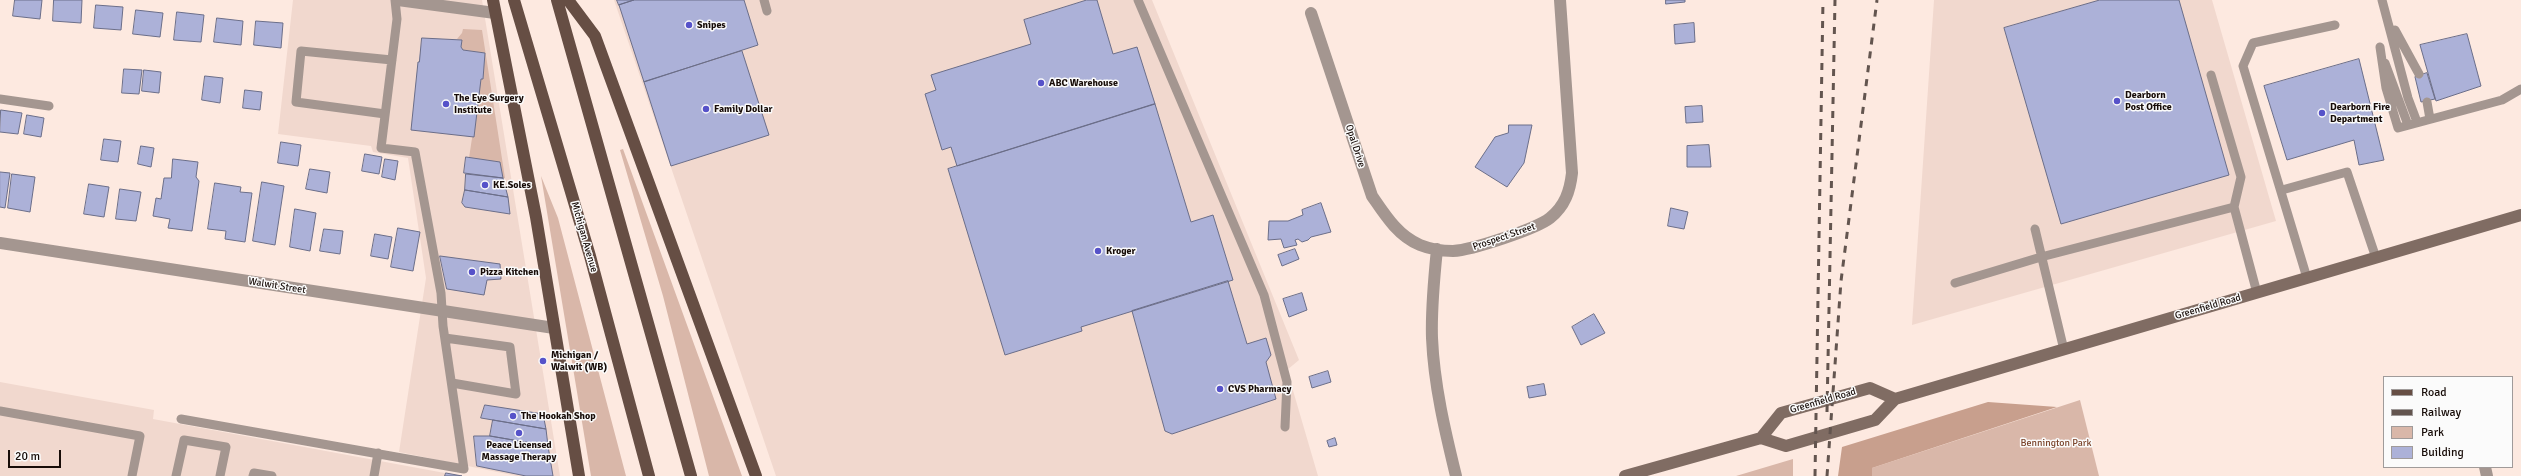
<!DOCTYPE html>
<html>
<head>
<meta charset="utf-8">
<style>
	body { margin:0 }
	#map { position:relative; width:2521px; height:476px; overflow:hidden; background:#fde9e0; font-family:Signika,sans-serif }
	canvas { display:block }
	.legend { position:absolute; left:2383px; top:376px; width:130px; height:92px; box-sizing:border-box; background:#fbfbfb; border:1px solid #a09b9a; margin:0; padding:5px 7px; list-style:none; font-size:12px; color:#170c08 }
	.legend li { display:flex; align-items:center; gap:8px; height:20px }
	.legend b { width:20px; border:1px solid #a09b9a }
	.scale { position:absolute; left:8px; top:450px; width:53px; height:18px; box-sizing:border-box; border:2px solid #170c08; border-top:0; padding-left:5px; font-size:12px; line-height:14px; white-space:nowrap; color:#170c08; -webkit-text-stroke:3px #fbfbfb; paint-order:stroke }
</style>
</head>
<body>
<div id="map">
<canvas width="2521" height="476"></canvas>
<ul class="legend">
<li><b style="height:5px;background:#664e44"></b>Road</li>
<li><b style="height:5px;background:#63554f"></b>Railway</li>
<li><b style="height:11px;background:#d9b7a9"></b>Park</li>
<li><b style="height:11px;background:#acb1d8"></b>Building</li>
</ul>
<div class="scale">20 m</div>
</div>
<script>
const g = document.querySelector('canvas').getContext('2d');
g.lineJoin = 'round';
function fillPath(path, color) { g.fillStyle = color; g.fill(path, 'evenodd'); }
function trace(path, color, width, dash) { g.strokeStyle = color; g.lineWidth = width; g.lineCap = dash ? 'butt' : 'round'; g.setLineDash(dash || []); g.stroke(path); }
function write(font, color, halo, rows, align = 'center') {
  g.font = font + ' Signika,sans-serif'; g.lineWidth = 3; g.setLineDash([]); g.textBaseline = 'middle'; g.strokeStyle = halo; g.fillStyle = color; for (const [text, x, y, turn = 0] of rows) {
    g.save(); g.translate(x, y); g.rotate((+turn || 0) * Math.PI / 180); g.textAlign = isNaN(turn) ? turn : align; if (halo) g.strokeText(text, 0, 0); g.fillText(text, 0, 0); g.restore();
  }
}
const built = new Path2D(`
	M293,0H482L560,476H517L399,452L426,278L408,158L373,152L371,146L278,134Z
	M614,0H1152L1299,360L1287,370L1318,476H776Z
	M1934,0H2212L2276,221L1912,325Z
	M0,382L154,410L153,419L461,476H0Z`);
const green = new Path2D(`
	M463,29L482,30L505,178H503L500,162L469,158L481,79H483L485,53L463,50L461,47L462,40L457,39L462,33Z
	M623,149L742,476H709L663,296L620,150Z
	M541,176L558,218L626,476H591Z
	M2080,400L2099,476H1872V468Z
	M1793,459V476H1736Z`);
const forest = new Path2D(`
	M1988,402L2057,407L1872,468V476H1838L1842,447Z`);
const building = new Path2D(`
	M15,0H42L40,19L13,16Z
	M54,0H82L81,23L53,21Z
	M617,0H634L619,5Z
	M634,0H744L758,45L644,82L619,5Z
	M1087,0H1097L1113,54L1137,47L1155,104L957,166L951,147L942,150L925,94L936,90L931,75L1031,44L1024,20Z
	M1666,0H1685V2L1666,4Z
	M2100,0H2179L2229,175L2061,224L2004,28Z
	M96,5L123,7L121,30L94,28Z
	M136,10L163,13L160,37L133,34Z
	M177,12L204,15L201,42L174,40Z
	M217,18L243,21L241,45L214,42Z
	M256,21L283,23L281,48L254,45Z
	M1694,23L1695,42L1675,44L1674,25Z
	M2467,34L2481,86L2436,101L2420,45Z
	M422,38L462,40L461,47L463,50L485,53L483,79H481L474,137L411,130L418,62H419Z
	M742,51L769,135L671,166L644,82Z
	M2359,59L2384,160L2359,165L2354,140L2287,160L2264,86Z
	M124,69L142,70L139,94L122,93Z
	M144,70L161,72L159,93L142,91Z
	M2427,73L2435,99L2421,102L2415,77Z
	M205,76L223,78L220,103L202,100Z
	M245,90L262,92L260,110L243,108Z
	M1155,104L1191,222L1213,215L1233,280L1081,327L1082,331L1005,355L948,169Z
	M1702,106L1703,122L1686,123L1685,107Z
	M1,110L22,113L18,134L0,132Z
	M27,115L44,118L41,137L24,134Z
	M1509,125H1532L1524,163L1507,187L1475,167L1495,137L1508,133Z
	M104,139L121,141L118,162L101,160Z
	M281,142L301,145L298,166L278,163Z
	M1709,145L1711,167H1687V146Z
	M141,146L154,148L151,167L138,164Z
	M365,154L382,157L379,174L362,171Z
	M466,157L500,162L503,178L464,173Z
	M173,159L198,162L196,177L199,181L192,231L168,228L170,219L153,216L156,198L161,199L164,178H171Z
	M385,159L398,161L395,180L382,177Z
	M310,169L330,172L327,193L306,189Z
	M0,172L10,173L5,208L0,207Z
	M12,174L35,177L30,212L8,208Z
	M466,174L503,178L508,197L465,190Z
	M262,182L284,186L275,245L253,241Z
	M215,183L241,187L240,192L252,193L245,242L225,239L226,231L208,229Z
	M89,184L109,187L104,217L84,214Z
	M120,189L141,192L136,221L116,219Z
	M465,190L508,197L510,214L465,207L462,203Z
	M1321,203L1331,232L1311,237L1308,240L1302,242L1298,239L1295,240L1297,245L1284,248L1281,239L1268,240L1269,221H1288L1303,215L1302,210Z
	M1671,208L1688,212L1684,229L1668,226Z
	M295,209L316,213L310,251L290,247Z
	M398,228L420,232L413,271L391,267Z
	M324,229L343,231L340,254L320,251Z
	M375,234L392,237L388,259L371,256Z
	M1295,249L1299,259L1282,266L1278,255Z
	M440,256L500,264L501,279L487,280L484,295L447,289Z
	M1228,281L1247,344L1266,338L1271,355L1266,362L1276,399L1172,434L1165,431L1132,311Z
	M1302,293L1307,310L1289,317L1283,299Z
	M1594,314L1605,333L1581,345L1572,327Z
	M1328,371L1331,382L1312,388L1309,377Z
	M1544,384L1546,395L1529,398L1527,387Z
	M485,405L543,414L546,429L481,418Z
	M493,420L546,429L548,446L490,436Z
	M474,436H490L548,446L553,476H526L477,466Z
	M1335,438L1337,445L1329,447L1327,441Z
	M446,473L462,476H445Z`);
const lane = new Path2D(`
	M764,0L767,11
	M1138,0L1264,295L1287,382L1285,427
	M2382,0L2408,98L2417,122
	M2395,30L2419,74
	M2380,47L2386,88L2398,128L2502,100L2521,89
	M2385,63L2408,125
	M2211,75L2241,177L2234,207
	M0,99L49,106
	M2427,102L2430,119
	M385,114L296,102L301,51L392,60
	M2282,190L2347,172L2376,258
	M2035,229L2064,350
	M2307,278L2243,66L2253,43L2335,25
	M1955,283L2041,257L2234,207L2257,293
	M445,338L510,347L516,394L452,383
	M0,411L140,436L132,476
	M181,419L464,469L443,326L441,293L415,152L381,148L397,19L395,0
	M176,476L184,440L226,447L220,476
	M253,476L254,473L272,476
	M374,476L378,453`);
const street = new Path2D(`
	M398,0L495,13
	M1311,13L1372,196C1385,215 1398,236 1420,245C1430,249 1442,251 1453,251C1472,250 1536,229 1550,218C1565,206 1570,191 1572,173L1560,0
	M0,243L554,328
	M1437,249C1434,279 1431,308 1432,338C1434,385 1445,431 1456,476
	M2485,467L2487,476`);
const secondary = new Path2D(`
	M1761,438L1781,413L1870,388L1895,399
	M1625,476L1761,438L1786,446L1875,420L1895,399L2521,215`);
const primary = new Path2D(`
	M493,0L536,217L579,476
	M514,0L590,256L649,476
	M557,0L691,476
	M568,0L595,36L756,476`);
const rail = new Path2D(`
	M1827,412L1835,0
	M1815,476L1823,0
	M1827,476L1841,281L1877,0`);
const markers = [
	[689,25,4,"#5652c9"],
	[1041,83,4,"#5652c9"],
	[2117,101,4,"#5652c9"],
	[446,104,4,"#5652c9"],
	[706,109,4,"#5652c9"],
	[2322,113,4,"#5652c9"],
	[485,185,4,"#5652c9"],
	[1098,251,4,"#5652c9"],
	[472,272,4,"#5652c9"],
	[543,361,4,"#5652c9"],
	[1220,389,4,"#5652c9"],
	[513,416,4,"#5652c9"],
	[519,433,4,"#5652c9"]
];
const poiNames = [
	["Snipes",697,25],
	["ABC Warehouse",1049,83],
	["Dearborn",2125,95],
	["Post Office",2125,107],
	["The Eye Surgery",454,98],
	["Institute",454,110],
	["Dearborn Fire",2330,107],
	["Department",2330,119],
	["Family Dollar",714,109],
	["KE.Soles",493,185],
	["Kroger",1106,251],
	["Pizza Kitchen",480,272],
	["Michigan /",551,355],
	["Walwit (WB)",551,367],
	["CVS Pharmacy",1228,389],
	["The Hookah Shop",521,416],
	["Peace Licensed",519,445,"center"],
	["Massage Therapy",519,457,"center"]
];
const streetNames = [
	["Opal Drive",1355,146,72],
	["Michigan Avenue",584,237,74],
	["Prospect Street",1504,237,-19],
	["Walwit Street",277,286,9],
	["Greenfield Road",2208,307,-16],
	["Greenfield Road",1823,401,-16]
];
const parkNames = [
	["Bennington Park",2056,443]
];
fillPath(built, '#f1d8ce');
fillPath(green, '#d9b7a9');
fillPath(forest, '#c89f8d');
fillPath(building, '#acb1d8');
trace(building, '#6b6e89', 1);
trace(lane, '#a49690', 9);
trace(street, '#a49690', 12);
trace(secondary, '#806c63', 12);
trace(primary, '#664e44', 12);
trace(rail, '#63554f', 3, [7, 7]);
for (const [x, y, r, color] of markers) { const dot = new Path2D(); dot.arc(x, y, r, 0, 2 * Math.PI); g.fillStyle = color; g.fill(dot); trace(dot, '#fbfbfb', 1.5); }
write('bold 10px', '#170c08', '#fbfbfb', poiNames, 'left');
write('10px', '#170c08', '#fbfbfb', streetNames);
write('10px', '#7a432a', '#fbfbfb', parkNames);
</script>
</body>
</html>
